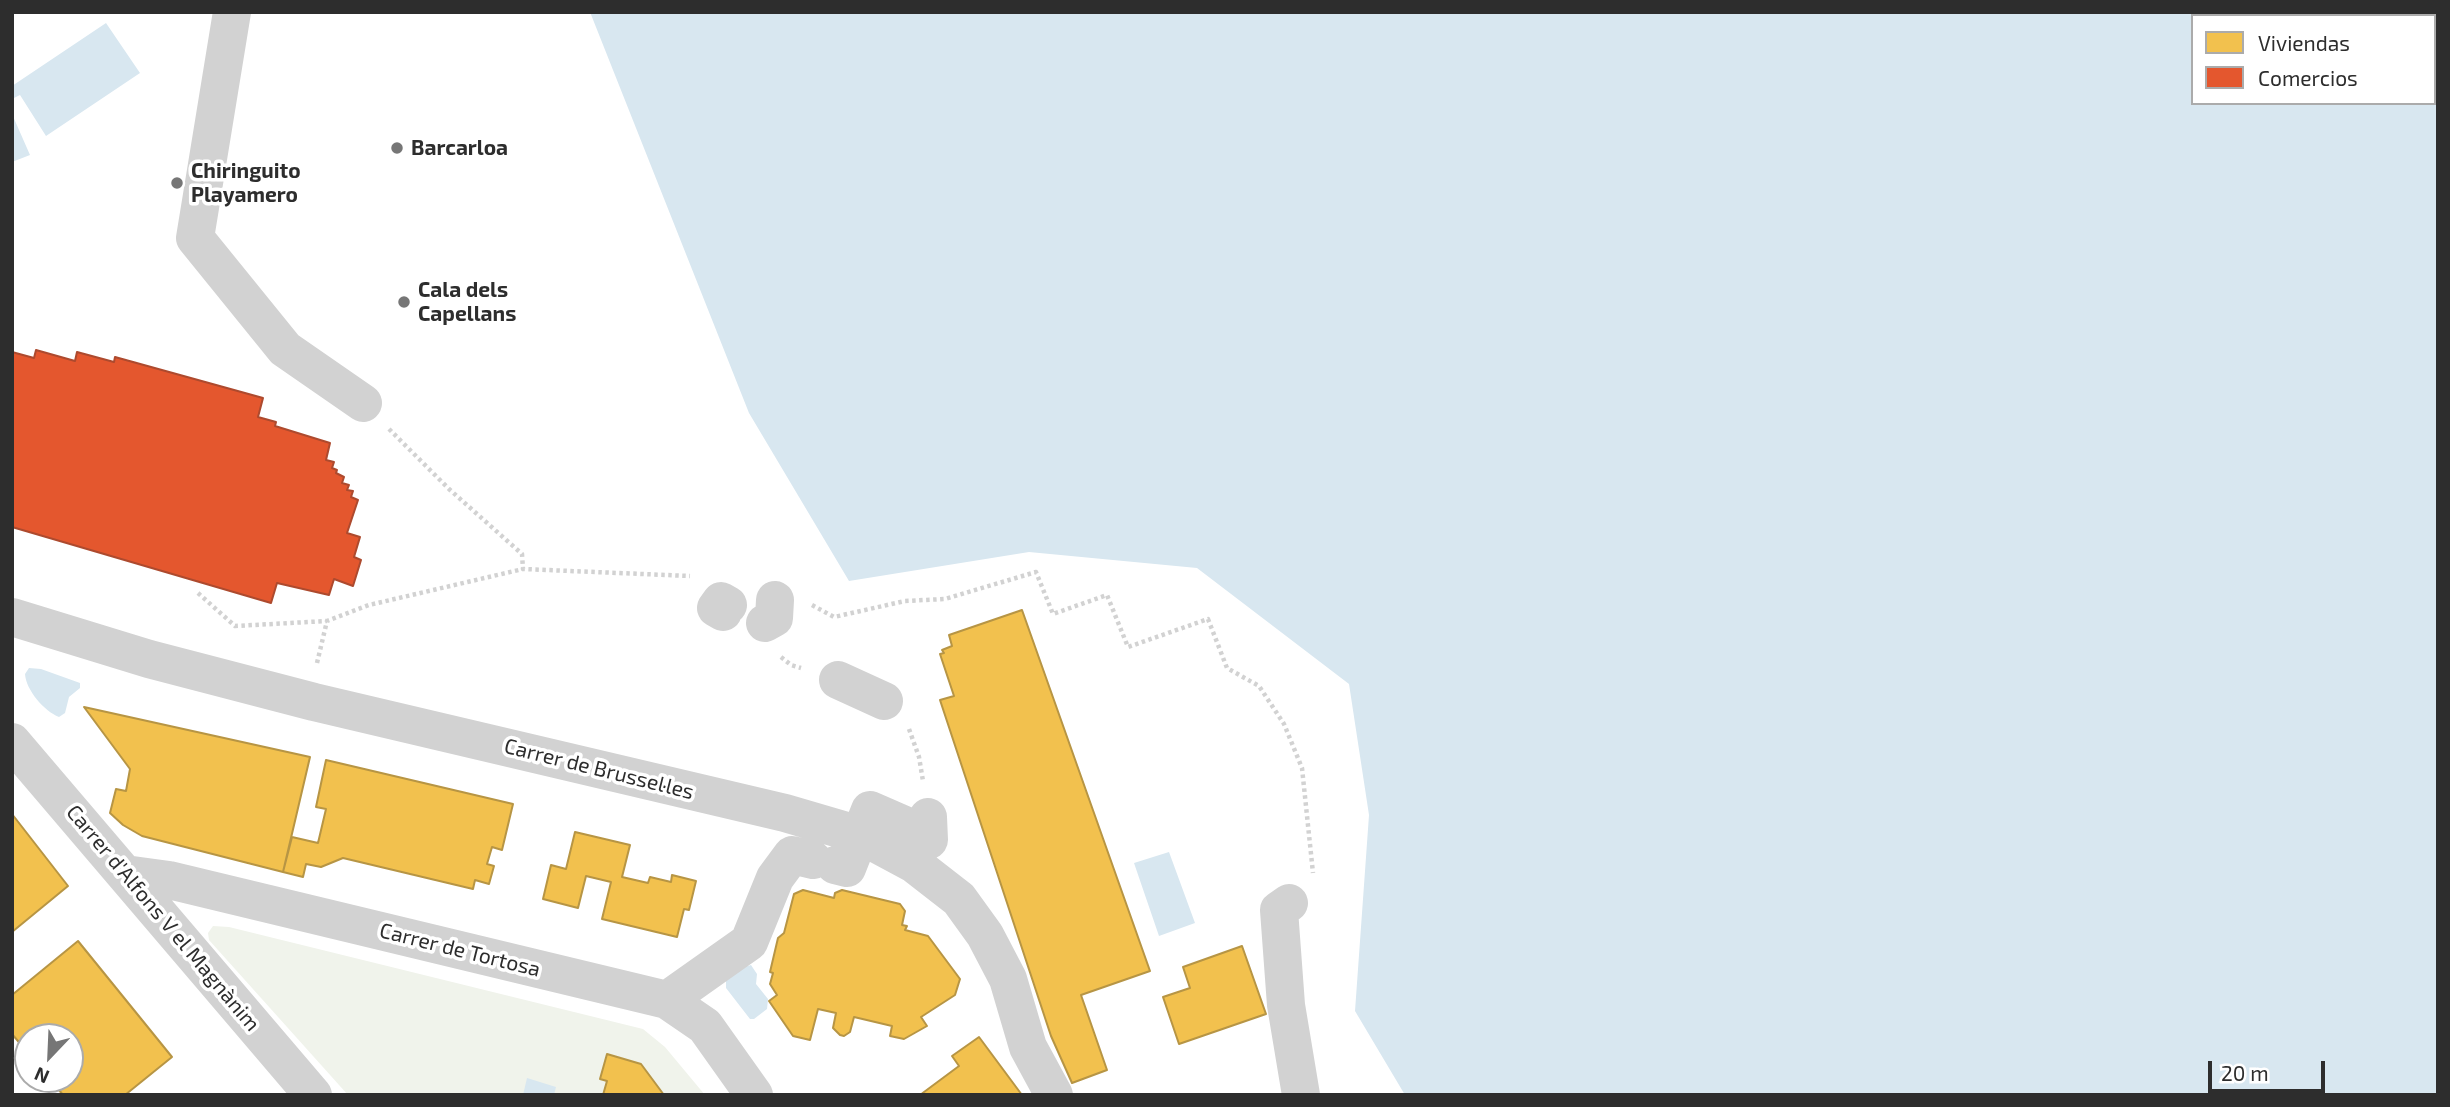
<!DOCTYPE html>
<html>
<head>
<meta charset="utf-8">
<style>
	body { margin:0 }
	#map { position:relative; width:2450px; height:1107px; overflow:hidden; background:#fff; font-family:"Exo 2",sans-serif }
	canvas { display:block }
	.frame { position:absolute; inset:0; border:14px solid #2d2d2d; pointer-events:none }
	.legend { position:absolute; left:2191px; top:14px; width:245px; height:91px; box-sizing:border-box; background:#fff; border:2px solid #ababab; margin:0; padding:9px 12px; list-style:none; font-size:21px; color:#2d2d2d }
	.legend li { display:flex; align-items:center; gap:14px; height:35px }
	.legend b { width:35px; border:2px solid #ababab }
	.north { position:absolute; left:14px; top:1023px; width:70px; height:70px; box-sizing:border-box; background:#fff; border:2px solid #ababab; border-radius:50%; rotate:203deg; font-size:19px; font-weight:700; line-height:28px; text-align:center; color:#2d2d2d }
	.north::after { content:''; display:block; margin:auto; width:24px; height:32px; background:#767676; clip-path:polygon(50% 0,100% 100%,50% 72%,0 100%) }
	.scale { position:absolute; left:2208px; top:1061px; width:117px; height:32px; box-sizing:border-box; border:4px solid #2d2d2d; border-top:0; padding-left:9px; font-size:21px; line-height:24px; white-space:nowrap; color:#2d2d2d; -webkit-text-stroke:5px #fff; paint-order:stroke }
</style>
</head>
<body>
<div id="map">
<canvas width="2450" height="1107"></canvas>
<div class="frame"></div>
<ul class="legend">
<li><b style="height:19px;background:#f2c14e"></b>Viviendas</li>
<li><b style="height:19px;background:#e4572e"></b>Comercios</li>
</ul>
<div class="north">N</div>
<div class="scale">20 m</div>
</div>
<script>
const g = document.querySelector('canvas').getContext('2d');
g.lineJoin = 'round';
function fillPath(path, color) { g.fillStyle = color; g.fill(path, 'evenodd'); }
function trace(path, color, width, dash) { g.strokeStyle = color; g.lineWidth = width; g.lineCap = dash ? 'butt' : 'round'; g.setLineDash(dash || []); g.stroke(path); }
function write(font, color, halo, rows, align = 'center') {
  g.font = font + ' "Exo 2",sans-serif'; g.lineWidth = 7; g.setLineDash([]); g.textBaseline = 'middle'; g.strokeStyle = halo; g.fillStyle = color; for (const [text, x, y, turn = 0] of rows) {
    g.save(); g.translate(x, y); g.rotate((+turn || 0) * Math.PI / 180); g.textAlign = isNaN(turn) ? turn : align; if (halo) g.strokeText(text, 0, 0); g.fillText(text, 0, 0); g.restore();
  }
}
const green = new Path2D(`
	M213,926L229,927L643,1029L665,1047L705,1095H348L209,940L208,933Z`);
const water = new Path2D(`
	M590,12H2438V1095H1405L1355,1011L1369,815L1349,684L1197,568L1029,552L849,581L749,413ZM2193,16H2434V103H2193Z
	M106,23L140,73L46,136L20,95L12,99V86Z
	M12,114L30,155L12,162Z
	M29,668L41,669L80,683V688L69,697L65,713L59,717C44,711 26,690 25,674Z
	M1169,852L1195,923L1159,936L1134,863Z
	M751,965L757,974L756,984L768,999L767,1009L754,1019H750L726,988V979L741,968Z
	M527,1078L556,1087L554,1095H523Z`);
const homes = new Path2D(`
	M1022,610L1150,971L1081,995L1107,1070L1072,1083L1051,1036L940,700L954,696L940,654L944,653L942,650L952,646L949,635Z
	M84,707L310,757L283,872L142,836L123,825L110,813L116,789L126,791L130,769Z
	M326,760L513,804L502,850L492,847L487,864L494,866L489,884L475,880L473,889L343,858L321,867L306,864L303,877L283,872L292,837L318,843L326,809L316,807Z
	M12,814L68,886L12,932Z
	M575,832L630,845L622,877L648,883L650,877L671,882L672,875L696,881L689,910L684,909L677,937L602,919L611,882L586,876L578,908L543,899L551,865L566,869Z
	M803,890L834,898L835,893L842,890L900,904L905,911L902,925L907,926L905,930L928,936L960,979L955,995L921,1017L927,1026L904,1039L890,1036L892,1026L854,1017L850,1032L844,1036L840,1035L833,1028L836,1013L818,1009L810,1040L793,1036L769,1001L777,995L770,984L773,973L770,972L778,938L784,933L794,894Z
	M78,941L172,1057L125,1095H63L50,1079H70V1037H28V1053L12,1034V995Z
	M1242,946L1266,1014L1179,1044L1163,997L1190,988L1183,967Z
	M979,1037L1022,1095H920L959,1066L952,1056Z
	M607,1054L641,1064L664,1095H603L607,1081L600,1079Z`);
const shops = new Path2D(`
	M36,350L75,361L77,352L114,362L115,357L263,398L258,417L276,422L275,426L330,443L326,460L334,462L332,468L337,470L336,473L344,477L342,483L349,485L347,490L353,491L351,497L358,500L347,533L360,537L354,557L361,560L353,586L334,579L329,595L277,583L271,603L12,527V352L34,358Z`);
const path = new Path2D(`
	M389,429L449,489L522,554L523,569L690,576
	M198,593L235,626L327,621
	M812,605L834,617L905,601L945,599L1036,572L1053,614L1107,595L1128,647L1208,619L1227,668L1259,686L1284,724L1302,768L1313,873
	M781,657L791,665L801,668
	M317,663L327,621L369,605L523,569
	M909,729L919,757L923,781`);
const minor = new Path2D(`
	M232,12L195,238L285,349L363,403
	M723,612L716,608L721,601L728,605
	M12,617L149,659L314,702L785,813L860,835L914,864L959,899L985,935L1008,979L1028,1047L1054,1095
	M765,623L774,618L775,600
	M838,680L884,701
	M12,742L313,1095
	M835,865L847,868L870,810L909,827L929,840L928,817
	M125,874L169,880L667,1000L705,1026L754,1095
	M1289,903L1279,910L1286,1005L1301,1095
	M667,1000L749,942L775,878L792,855L813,860`);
const markers = [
	[397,148,7,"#767676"],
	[177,183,7,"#767676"],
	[404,302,7,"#767676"]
];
const poiNames = [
	["Barcarloa",411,148],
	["Chiringuito",191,171],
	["Playamero",191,195],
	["Cala dels",418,290],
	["Capellans",418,314]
];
const streetNames = [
	["Carrer de Brussel·les",599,769,14],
	["Carrer d'Alfons V el Magnànim",163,918,50],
	["Carrer de Tortosa",460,950,14]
];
fillPath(green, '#f0f3eb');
fillPath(water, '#d8e7f0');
fillPath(homes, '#f2c14e');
trace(homes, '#b79544', 2);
fillPath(shops, '#e4572e');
trace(shops, '#ad4a2e', 2);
trace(path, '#d2d2d2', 4.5, [3.5, 3.5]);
trace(minor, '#d2d2d2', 38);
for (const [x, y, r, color] of markers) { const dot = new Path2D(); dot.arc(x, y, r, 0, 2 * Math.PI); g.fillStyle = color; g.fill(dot); trace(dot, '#fff', 2.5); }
write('bold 21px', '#2d2d2d', '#fff', poiNames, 'left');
write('21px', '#2d2d2d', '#fff', streetNames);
</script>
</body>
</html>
